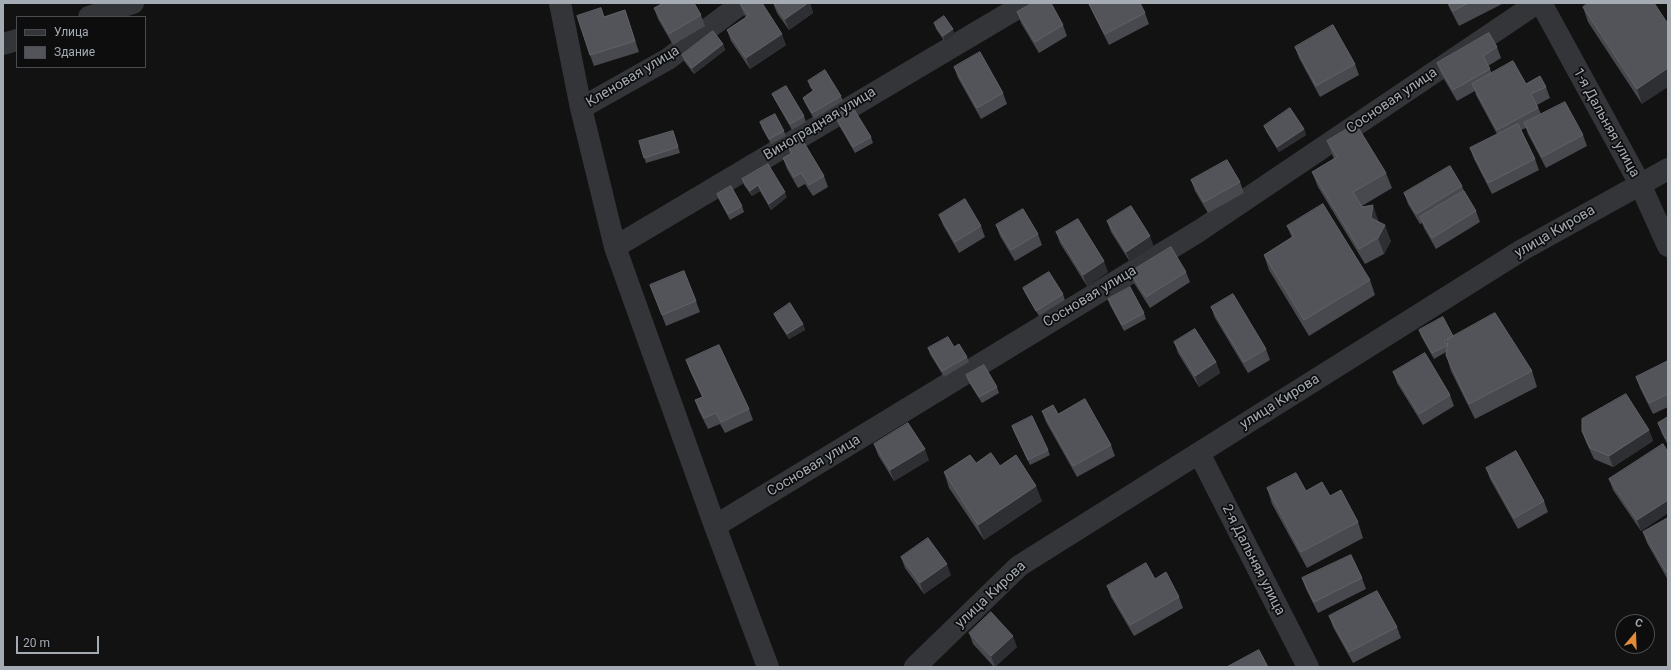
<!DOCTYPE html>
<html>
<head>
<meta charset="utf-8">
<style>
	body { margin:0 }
	#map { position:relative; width:1671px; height:670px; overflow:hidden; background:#121213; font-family:Roboto,sans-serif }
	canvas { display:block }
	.frame { position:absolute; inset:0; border:4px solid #a4abb3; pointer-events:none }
	.legend { position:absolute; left:16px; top:16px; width:130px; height:52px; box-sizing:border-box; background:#0d0d0e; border:1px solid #494c50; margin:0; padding:5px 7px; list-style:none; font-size:12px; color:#a4abb3 }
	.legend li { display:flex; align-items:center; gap:8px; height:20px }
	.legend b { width:20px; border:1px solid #494c50 }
	.north { position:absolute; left:1615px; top:614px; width:40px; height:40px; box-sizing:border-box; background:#0d0d0e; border:1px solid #494c50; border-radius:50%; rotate:19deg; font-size:11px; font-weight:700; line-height:16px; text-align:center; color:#a4abb3 }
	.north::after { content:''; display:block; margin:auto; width:14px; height:18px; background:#e28b3b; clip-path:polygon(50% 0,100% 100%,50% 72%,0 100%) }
	.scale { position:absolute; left:16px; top:636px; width:83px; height:18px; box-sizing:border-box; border:2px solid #a4abb3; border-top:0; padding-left:5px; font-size:12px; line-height:14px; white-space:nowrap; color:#a4abb3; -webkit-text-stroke:3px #0d0d0e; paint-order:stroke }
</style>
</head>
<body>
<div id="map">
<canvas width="1671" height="670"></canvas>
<div class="frame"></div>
<ul class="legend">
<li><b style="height:5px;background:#333538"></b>Улица</li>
<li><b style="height:11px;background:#525459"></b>Здание</li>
</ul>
<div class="north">С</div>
<div class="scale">20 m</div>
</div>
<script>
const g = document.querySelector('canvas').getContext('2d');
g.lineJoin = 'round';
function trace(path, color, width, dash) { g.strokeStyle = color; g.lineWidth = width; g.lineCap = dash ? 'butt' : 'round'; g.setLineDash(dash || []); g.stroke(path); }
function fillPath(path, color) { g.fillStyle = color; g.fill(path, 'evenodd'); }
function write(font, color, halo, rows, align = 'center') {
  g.font = font + ' Roboto,sans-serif'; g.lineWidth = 3.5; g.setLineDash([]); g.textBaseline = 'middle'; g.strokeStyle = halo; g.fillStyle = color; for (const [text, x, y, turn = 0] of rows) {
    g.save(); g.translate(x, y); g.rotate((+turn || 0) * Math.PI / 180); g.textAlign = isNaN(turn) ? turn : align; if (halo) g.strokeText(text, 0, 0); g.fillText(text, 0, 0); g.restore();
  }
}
const minor = new Path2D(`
	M560,3L581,108L615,247L715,526L768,667
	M1541,3L1640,184L1668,246
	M89,17L133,3
	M3,44L17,40
	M581,108L668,59L742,3
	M615,247L1026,3
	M1199,453L1308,667
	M715,526L1199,231L1537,3
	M915,667L1019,566L1522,250L1668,169`);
const wall = new Path2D(`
	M659,3H694L701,15L705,26L673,45L658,19L654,8L660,5Z
	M739,3H762L786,45L750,69L731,41L727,30L746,18L743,12Z
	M773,3H810L813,13L789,30L777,13Z
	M1088,3H1140L1145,13L1149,24L1109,45Z
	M1447,3H1504L1459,26Z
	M1654,3L1642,104L1588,22L1583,7Z
	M625,10L639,52L594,66L590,55L604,17Z
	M1017,12L1063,25L1067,36L1039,53L1021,23Z
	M934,23L955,35L945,42L936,29Z
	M723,44L725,50L694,74L684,61L682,55Z
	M1295,47L1355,64L1359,75L1320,97L1299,58Z
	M1497,47L1501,58L1488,66L1492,73L1526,84L1546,87L1550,98L1537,105L1541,114L1583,135L1587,146L1546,168L1528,134L1526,128L1521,130L1535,159L1539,170L1492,194L1474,159L1470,148L1497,134L1476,95L1475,91L1457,101L1441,74L1437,63Z
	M954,67L1003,93L1007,104L981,119L958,78Z
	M808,81L841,96L843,101L814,119L805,103L803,98L813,91L810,87Z
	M772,94L804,116L806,122L792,130L775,100Z
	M835,116L871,137L873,143L855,153L837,122Z
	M760,122L784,131L786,136L771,144L762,128Z
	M1264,126L1304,129L1306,135L1279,152L1266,131Z
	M673,131L680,153L646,163L639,141Z
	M1327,141L1386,173L1392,188L1362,206L1378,220V222L1391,241L1384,254L1365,264L1318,187L1312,172L1334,159Z
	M787,144L824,176L828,187L813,196L805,184L798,188L787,169L783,158L790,154Z
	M742,179L787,197L771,210L760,191L752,196L744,185Z
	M1191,180L1240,182L1244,193L1208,213L1195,191Z
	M1462,186L1464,191L1476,211L1480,222L1436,249L1424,228L1422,223L1420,224L1408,204L1404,193Z
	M717,194L742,206L744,212L730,220L719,200Z
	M939,215L981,226L985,237L959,253L943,225Z
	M1107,221L1154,247L1130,262L1111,232Z
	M996,225L1038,234L1042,245L1015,261L1000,236Z
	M1287,226L1370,280L1375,295L1309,336L1269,270L1264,255L1292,238Z
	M1056,232L1108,272L1087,286L1060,243Z
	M1130,272H1186L1190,282L1150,308L1134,283Z
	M650,285L696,301L700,312L666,326Z
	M1023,288L1063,294L1065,300L1039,316L1025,293Z
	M1108,299L1144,313L1146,319L1124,331L1110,305Z
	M1211,307L1266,349L1270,360L1248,373L1215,318Z
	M774,314L803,324L805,330L789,339L776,319Z
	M1419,330L1453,336L1532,371L1537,387L1475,419L1451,371L1446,355V352L1434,359L1421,336Z
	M1174,342L1216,362L1220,373L1199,387L1178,353Z
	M928,348L967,357L969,362L944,377L930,354Z
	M686,360L749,409L753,420L725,433L720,424L708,429L699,411L695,400L702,397L690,371Z
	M1668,361V407L1653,414L1640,388L1636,377Z
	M1393,372L1450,395L1454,406L1423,425L1397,383Z
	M966,375L997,387L999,393L982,403L968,381Z
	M1042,411L1058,414L1111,445L1115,456L1077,477L1046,422Z
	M1668,417V445L1662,434L1658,423Z
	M1012,426L1048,450L1050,455L1030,465L1014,432Z
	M1649,430L1653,441L1613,467L1594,459L1586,442L1582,431Z
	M874,444L929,460L894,481L878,455Z
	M1668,452V513L1641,531L1613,490L1609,479Z
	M976,463L1000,466L1042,501L984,540L949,488L944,472Z
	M1486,468L1544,501L1548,512L1518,529L1490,479Z
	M1267,488L1306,491L1330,496L1358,522L1363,538L1307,568L1272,504Z
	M1668,518V580L1647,543L1643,532Z
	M901,557L951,575L924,594L905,568Z
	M1302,578H1362L1366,589L1318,613L1306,589Z
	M1155,579L1179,597L1183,608L1134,636L1111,597L1107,586Z
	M1329,616L1397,627L1401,638L1353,663L1333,627Z
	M969,633L1017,647L995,667H994L973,644Z`);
const shadedWall = new Path2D(`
	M808,3H810L813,13L789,30L785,19Z
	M953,29L955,35L945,42L943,36Z
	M782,34L786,45L750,69L746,58Z
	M723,44L725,50L694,74L692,68Z
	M1668,68V87L1642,104L1637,89Z
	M1304,129L1306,135L1279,152L1277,147Z
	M758,185L760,191L752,196L750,191Z
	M785,192L787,197L771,210L769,204Z
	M1373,205L1378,220L1377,233L1371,218Z
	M1385,225L1391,241L1384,254L1378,238Z
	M1150,236L1154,247L1130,262L1126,252Z
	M1104,261L1108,272L1087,286L1083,275Z
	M803,324L805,330L789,339L787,334Z
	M1216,362L1220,373L1199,387L1195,376Z
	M1649,430L1653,441L1613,467L1609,456Z
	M925,449L929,460L894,481L890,470Z
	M1036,486L1042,501L984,540L978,525Z
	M1668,500V513L1641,531L1637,520Z
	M947,564L951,575L924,594L920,583Z
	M1013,636L1017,647L995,667L991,656Z`);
const building = new Path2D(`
	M661,3H694L701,15L669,34L654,8L662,4Z
	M740,3H762L782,34L746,58L727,30L748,16Z
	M774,3H808L785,19Z
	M1033,3H1051L1063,25L1035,42L1017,12Z
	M1089,3H1140L1145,13L1105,34Z
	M1449,3H1468L1453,11Z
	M1589,3H1654L1668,24V68L1637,89L1583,7Z
	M601,8L604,17L625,10L635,41L590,55L577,16Z
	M944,16L953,29L943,36L934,23Z
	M1333,25L1355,64L1316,86L1295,47Z
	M713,31L723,44L692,68L682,55Z
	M1489,33L1497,47L1483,56L1490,69L1453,90L1437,63Z
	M980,52L1003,93L977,108L954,67Z
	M1513,61L1526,84L1540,76L1546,87L1531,94L1538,108L1497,130L1472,84Z
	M825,70L841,96L812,113L803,98L814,90L808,81Z
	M786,86L804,116L790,124L772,94Z
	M1565,102L1583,135L1542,157L1524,123Z
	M852,106L871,137L853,147L835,116Z
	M1290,108L1304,129L1277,147L1264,126Z
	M775,114L784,131L769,139L760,122Z
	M1356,124L1386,173L1353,192L1362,207L1373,205L1371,218L1385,225L1378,238L1359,249L1312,172L1337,157L1327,141Z
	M1518,124L1535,159L1488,183L1470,148Z
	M673,131L678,147L644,158L639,141Z
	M800,136L824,176L809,185L801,173L794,177L783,158L792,153L787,144Z
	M1227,160L1240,182L1204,202L1191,180Z
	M768,164L785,192L769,204L758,185L750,191L742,179Z
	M1450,166L1462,186L1416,214L1404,193Z
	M731,186L742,206L728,214L717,194Z
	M1464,191L1476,211L1432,238L1420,217Z
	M965,199L981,226L955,242L939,215Z
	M1323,204L1370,280L1304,320L1264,255L1294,236L1287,226Z
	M1131,206L1150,236L1126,252L1107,221Z
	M1023,209L1038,234L1011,250L996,225Z
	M1078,219L1104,261L1083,275L1056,232Z
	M1171,247L1186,272L1146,297L1130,272Z
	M684,271L696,301L662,315L650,285Z
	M1049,272L1063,294L1036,311L1023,288Z
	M1130,287L1144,313L1122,325L1108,299Z
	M1233,294L1266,349L1244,362L1211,307Z
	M790,303L803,324L787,334L774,314Z
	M1495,313L1532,371L1469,404L1446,355L1448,339Z
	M1443,317L1453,336L1444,341L1448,345L1432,353L1419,330Z
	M1195,329L1216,362L1195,376L1174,342Z
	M948,337L954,347L959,344L967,357L942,371L928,348Z
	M719,345L749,409L721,422L716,413L704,418L695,400L703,397L686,360Z
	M1425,353L1450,395L1419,414L1393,372Z
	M1668,361V394L1649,403L1636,377Z
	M984,365L997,387L979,397L966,375Z
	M1626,394L1649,430L1609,456L1590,448L1582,431V419Z
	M1085,399L1111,445L1073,466L1042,411L1053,405L1058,414Z
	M1032,416L1048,450L1028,460L1012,426Z
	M1668,417V438L1666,439L1658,423Z
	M908,423L925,449L890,470L874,444Z
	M1663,444L1668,452V500L1637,520L1609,479Z
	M1516,451L1544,501L1514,518L1486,468Z
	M991,453L1000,466L1016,455L1036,486L978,525L944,472L970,455L976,463Z
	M1296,473L1306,491L1322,482L1330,496L1341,490L1358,522L1301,552L1267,488Z
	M1668,518V571L1666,572L1643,532Z
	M928,538L947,564L920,583L901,557Z
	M1351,555L1362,578L1314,602L1302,578Z
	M1146,563L1155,579L1166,572L1179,597L1130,625L1107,586Z
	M1377,591L1397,627L1349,652L1329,616Z
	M991,612L1013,636L991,656L969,633Z
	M1259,650L1268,667H1227Z`);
const streetNames = [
	["Кленовая улица",633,77,-31],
	["Сосновая улица",1392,101,-34],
	["1-я Дальняя улица",1606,123,61],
	["Виноградная улица",820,124,-31],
	["улица Кирова",1555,232,-30],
	["Сосновая улица",1090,297,-31],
	["улица Кирова",1280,402,-32],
	["Сосновая улица",814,466,-31],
	["2-я Дальняя улица",1253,560,63],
	["улица Кирова",991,595,-43]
];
trace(minor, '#333538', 22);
fillPath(wall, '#48494e');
fillPath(shadedWall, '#2e2f32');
fillPath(building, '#525459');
trace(building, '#5f6267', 1);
write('14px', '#a4abb3', '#0d0d0e', streetNames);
</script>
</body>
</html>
